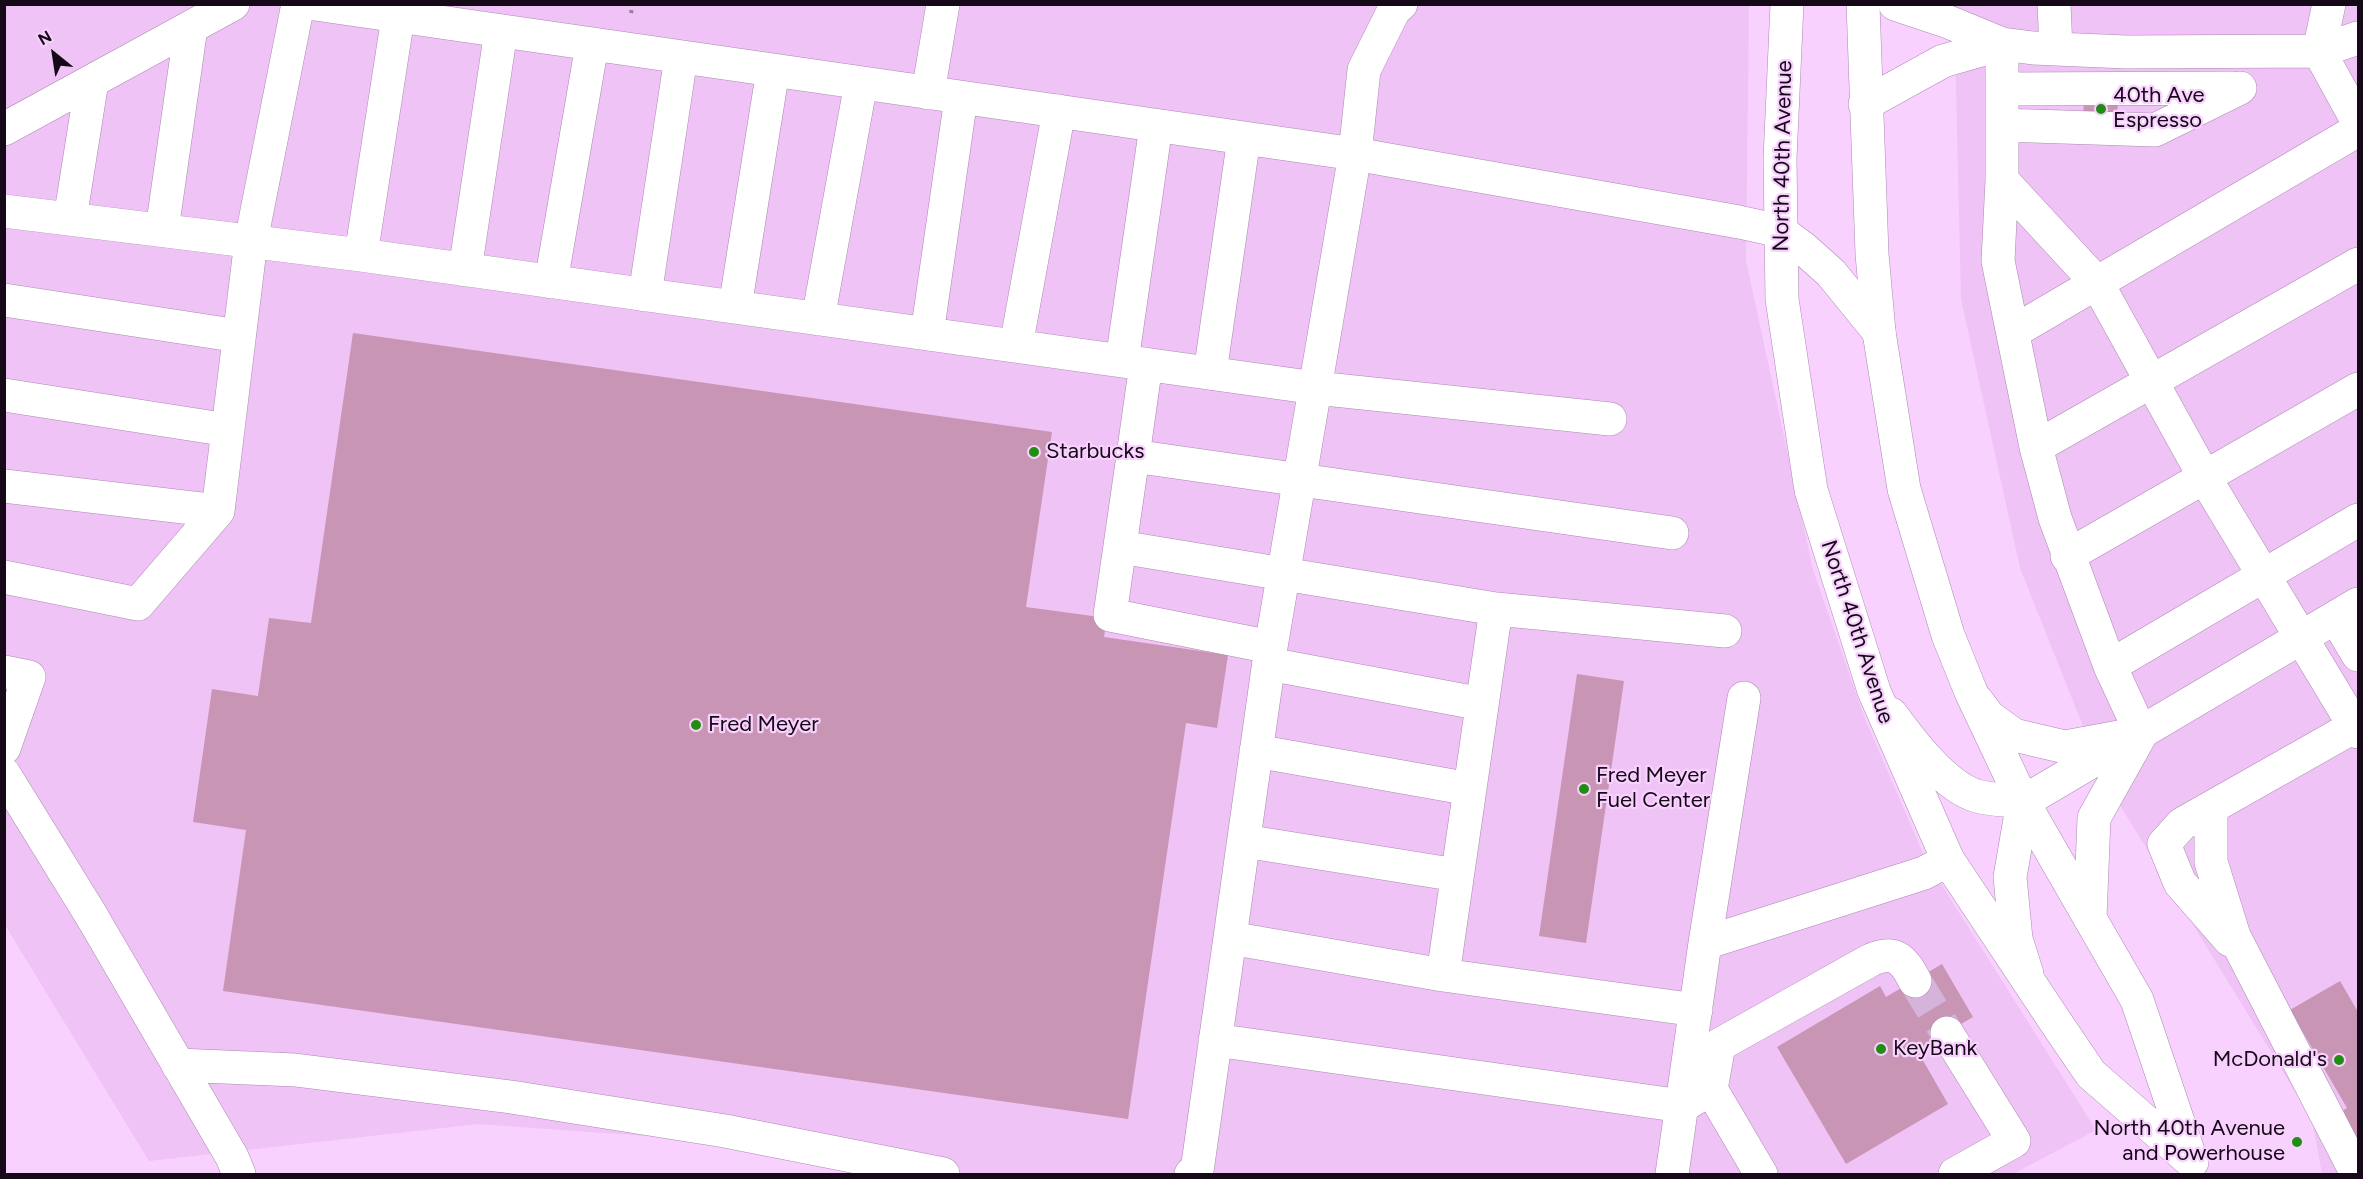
<!DOCTYPE html>
<html>
<head>
<meta charset="utf-8">
<style>
	body { margin:0 }
	#map { position:relative; width:2363px; height:1179px; overflow:hidden; background:#f8d1fe; font-family:Figtree,sans-serif }
	canvas { display:block }
	.frame { position:absolute; inset:0; border:6px solid #150817; pointer-events:none }
	.north { position:absolute; left:24px; top:24px; width:60px; height:60px; -webkit-text-stroke:4px #f8d1fe; paint-order:stroke; rotate:330deg; font-size:16px; font-weight:700; line-height:24px; text-align:center; color:#150817 }
	.north::after { content:''; display:block; margin:auto; width:21px; height:27px; background:#150817; clip-path:polygon(50% 0,100% 100%,50% 72%,0 100%) }
</style>
</head>
<body>
<div id="map">
<canvas width="2363" height="1179"></canvas>
<div class="frame"></div>
<div class="north">N</div>
</div>
<script>
const g = document.querySelector('canvas').getContext('2d');
g.lineJoin = 'round';
function fillPath(path, color) { g.fillStyle = color; g.fill(path, 'evenodd'); }
function trace(path, color, width, dash) { g.strokeStyle = color; g.lineWidth = width; g.lineCap = dash ? 'butt' : 'round'; g.setLineDash(dash || []); g.stroke(path); }
function write(font, color, halo, rows, align = 'center') {
  g.font = font + ' Figtree,sans-serif'; g.lineWidth = 4.5; g.setLineDash([]); g.textBaseline = 'middle'; g.strokeStyle = halo; g.fillStyle = color; for (const [text, x, y, turn = 0] of rows) {
    g.save(); g.translate(x, y); g.rotate((+turn || 0) * Math.PI / 180); g.textAlign = isNaN(turn) ? turn : align; if (halo) g.strokeText(text, 0, 0); g.fillText(text, 0, 0); g.restore();
  }
}
const built = new Path2D(`
	M4,5H1749L1746,261L1813,570L1865,719L1926,860L2096,1130L2013,1174H890L715,1141L478,1124L149,1161L5,925Z
	M1954,5H2358V1174H2322L2312,1119L2104,779L2020,568L1961,299Z`);
const building = new Path2D(`
	M2084,97L2118,98L2117,121L2083,120Z
	M353,333L1052,432L1026,607L1107,618L1104,637L1228,655L1217,728L1186,723L1128,1119L223,991L246,830L193,822L212,689L258,696L269,618L311,623Z
	M1577,674L1624,681L1586,943L1539,936Z
	M1942,964L1973,1017L1917,1050L1948,1104L1846,1164L1777,1047L1880,986L1886,997Z
	M2340,981L2358,1012V1146L2339,1113L2347,1108L2290,1010Z`);
const minorTunnel = new Path2D(`
	M1915,981L1947,1033`);
const path = new Path2D(`
	M631,13L633,4`);
const minor = new Path2D(`
	M315,4L1355,154L1739,222L1780,231L1803,248L1831,273L1879,332
	M1895,4L1946,21L2002,44L2033,48L2126,52L2319,51L2358,122
	M2054,4L2056,49
	M2329,4L2319,51L2358,38
	M2002,44V180L1998,261L2036,447L2055,518L2110,666L2141,733
	M2003,89L2232,88
	M928,93L943,4
	M1865,104L1943,61L2002,44
	M2002,125L2155,130L2240,88
	M4,129L233,4
	M2002,180L2097,283L2205,478L2358,732
	M4,211L361,255L1316,388L1610,419
	M70,219L92,81
	M162,230L191,27
	M361,255L398,17
	M465,270L501,31
	M551,282L592,45
	M645,295L681,57
	M4,300L239,336
	M735,307L773,70
	M818,319L861,83
	M2013,332L2358,130
	M927,334L961,98
	M1016,346L1059,111
	M1122,361L1156,126
	M1210,373L1244,138
	M4,395L228,430
	M2036,447L2358,264
	M1133,456L1146,364
	M4,486L218,511
	M1120,547L1496,609
	M2067,556L2358,389
	M4,577L138,604L218,511L251,241L298,4
	M2336,618L2358,655
	M1271,647L1110,615L1133,456L1672,533
	M1269,664L1482,704
	M2110,666L2358,520
	M4,672L29,677L4,748
	M1977,701L1989,717L2014,735L2065,747L2119,737
	M1891,714C1910,740 1945,787 1977,796C1991,800 2009,800 2023,802L2358,604
	M1256,751L1470,789
	M4,774L91,915L232,1157L239,1174
	M2023,802L2010,877L2016,939L2027,974
	M2211,810V862L2234,936L2357,1174
	M1244,841L1457,875
	M2090,918L2094,818L2141,734
	M1230,938L1443,975L1696,1010
	M2230,940L2180,883L2164,844L2182,824L2355,726
	M1705,943L1924,873L1948,860
	M1443,975L1496,609L1725,631
	M1947,1033L2014,1141L1955,1174
	M1215,1040L1682,1106L1711,1089L1761,1174
	M178,1065L295,1070L511,1097L725,1131L943,1174
	M1711,1089L1719,1045L1869,961C1894,949 1903,958 1915,981
	M1191,1174L1197,1171L1271,647L1355,154L1364,70L1394,10L1401,4
	M1672,1174L1705,943L1744,698`);
const major = new Path2D(`
	M1787,4L1780,159L1782,299L1811,490L1874,691L1948,860L2059,1027L2091,1074L2192,1162
	M1863,4L1872,254L1879,332L1904,489L1948,635L1971,692L2023,802L2137,1000L2191,1160`);
const markers = [
	[2101,109,6,"#208e13"],
	[1034,452,6,"#208e13"],
	[696,725,6,"#208e13"],
	[1584,789,6,"#208e13"],
	[1881,1049,6,"#208e13"],
	[2339,1060,6,"#208e13"],
	[2297,1142,6,"#208e13"]
];
const poiNames = [
	["40th Ave",2113,96],
	["Espresso",2113,121],
	["Starbucks",1046,452],
	["Fred Meyer",708,725],
	["Fred Meyer",1596,776],
	["Fuel Center",1596,801],
	["KeyBank",1893,1049],
	["McDonald's",2327,1060,"right"],
	["North 40th Avenue",2285,1129,"right"],
	["and Powerhouse",2285,1154,"right"]
];
const streetNames = [
	["North 40th Avenue",1783,156,-89],
	["North 40th Avenue",1857,632,72]
];
fillPath(built, '#efc3f5');
fillPath(building, '#c895b4');
trace(minorTunnel, '#d6b3db', 33, [33, 16]);
trace(minor, '#ac88b2', 34);
trace(major, '#ac88b2', 34);
trace(path, '#9a7e9f', 4, [3, 4.5]);
trace(minor, '#fff', 33);
trace(major, '#fff', 33);
for (const [x, y, r, color] of markers) { const dot = new Path2D(); dot.arc(x, y, r, 0, 2 * Math.PI); g.fillStyle = color; g.fill(dot); trace(dot, '#f8d1fe', 2); }
write('22px', '#150817', '#f8d1fe', poiNames, 'left');
write('22px', '#150817', '#f8d1fe', streetNames);
</script>
</body>
</html>
